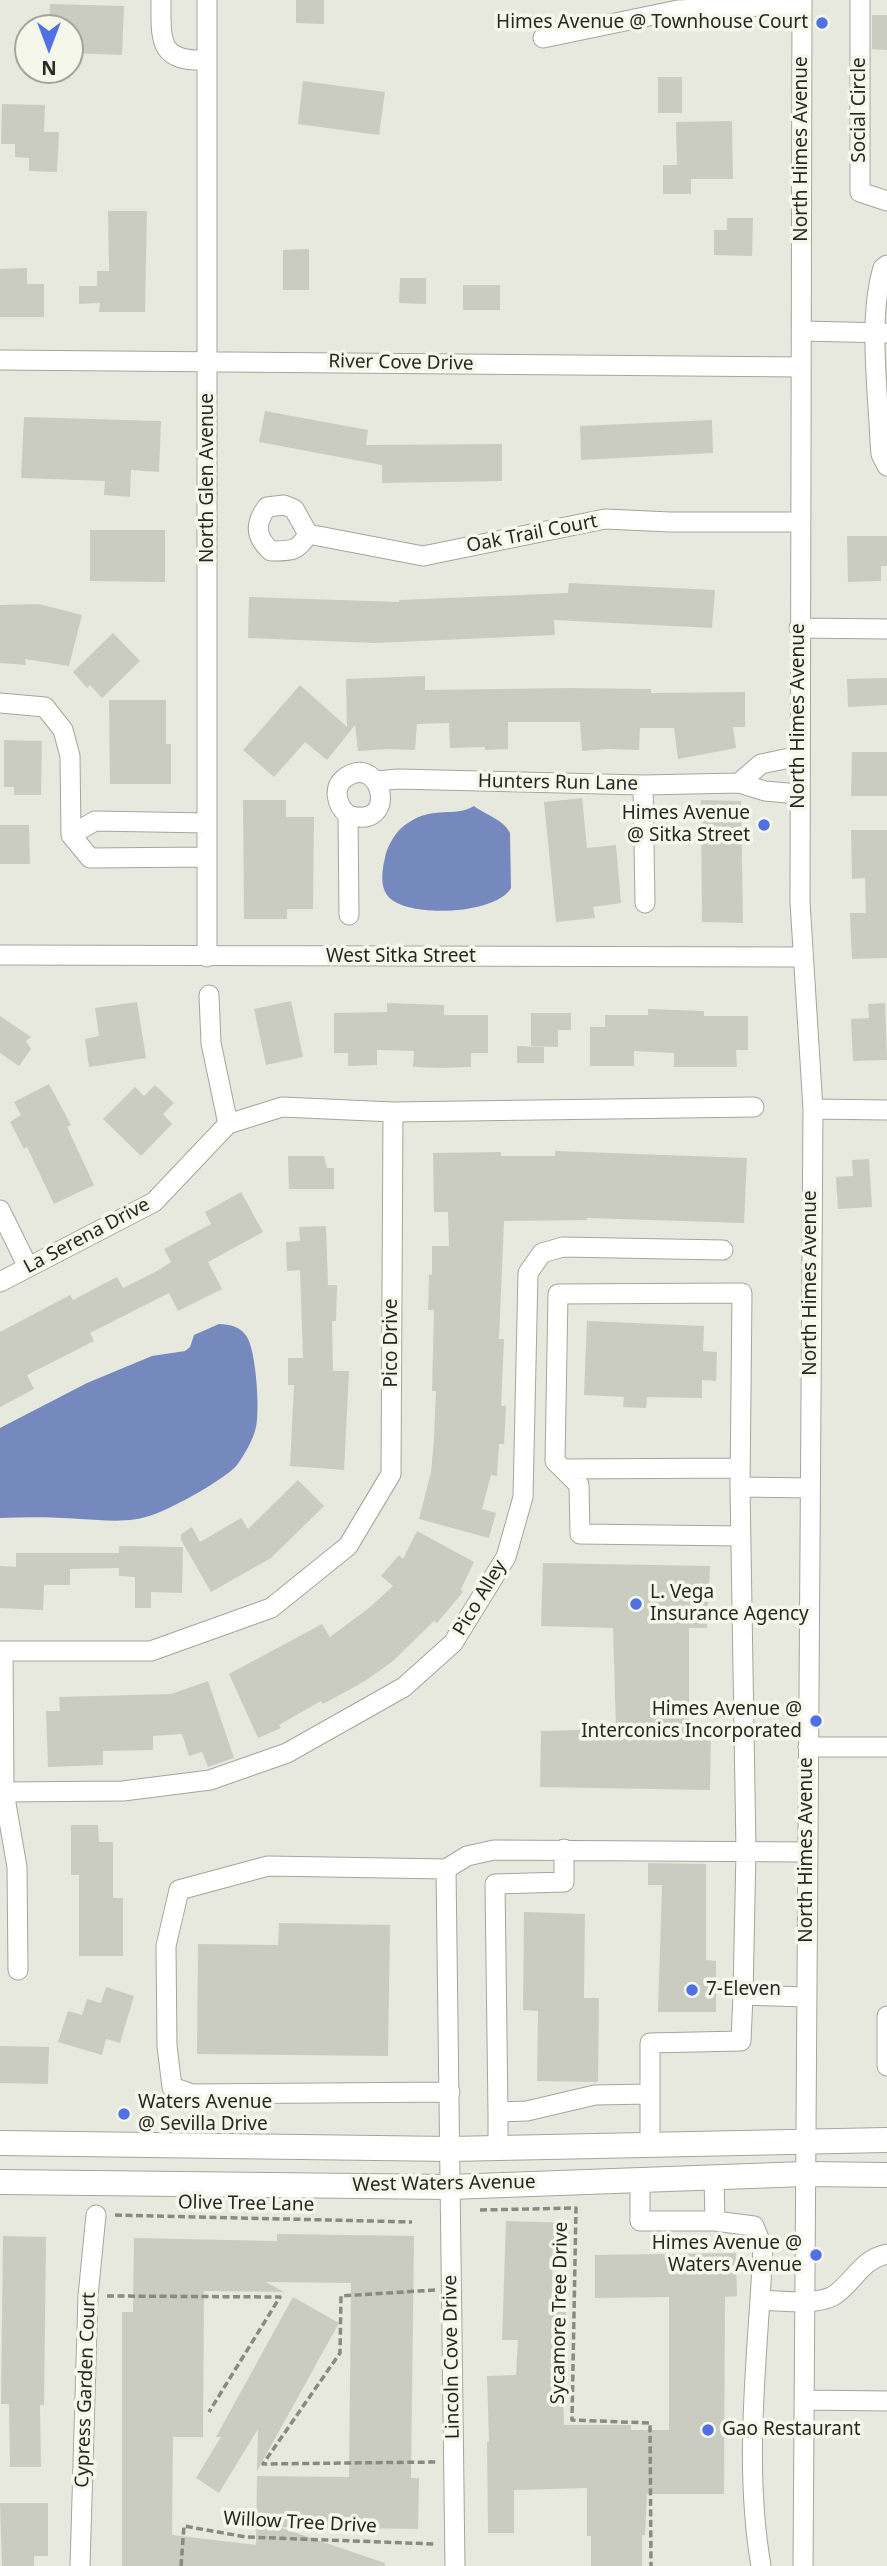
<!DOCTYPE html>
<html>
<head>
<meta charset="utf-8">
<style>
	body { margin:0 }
	#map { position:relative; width:887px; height:2566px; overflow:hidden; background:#e8e9de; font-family:"Noto Sans",sans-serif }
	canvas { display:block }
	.north { position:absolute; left:14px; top:14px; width:70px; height:70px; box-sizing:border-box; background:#f5f7eb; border:2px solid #a3a49b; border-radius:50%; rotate:180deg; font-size:19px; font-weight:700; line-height:28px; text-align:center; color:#272824 }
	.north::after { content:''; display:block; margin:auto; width:24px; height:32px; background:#5070e4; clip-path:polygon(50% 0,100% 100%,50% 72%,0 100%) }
</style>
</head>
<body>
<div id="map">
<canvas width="887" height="2566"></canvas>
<div class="north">N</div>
</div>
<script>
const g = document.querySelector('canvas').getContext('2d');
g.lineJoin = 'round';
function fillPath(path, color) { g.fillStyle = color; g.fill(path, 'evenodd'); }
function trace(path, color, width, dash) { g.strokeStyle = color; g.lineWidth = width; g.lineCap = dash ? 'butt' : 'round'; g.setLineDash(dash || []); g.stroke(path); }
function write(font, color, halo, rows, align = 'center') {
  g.font = font + ' "Noto Sans",sans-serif'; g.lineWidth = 7; g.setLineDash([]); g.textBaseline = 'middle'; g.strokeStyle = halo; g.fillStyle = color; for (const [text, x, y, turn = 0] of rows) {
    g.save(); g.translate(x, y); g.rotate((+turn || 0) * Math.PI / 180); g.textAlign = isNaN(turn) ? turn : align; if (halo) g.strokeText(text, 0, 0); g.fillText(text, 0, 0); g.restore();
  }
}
const water = new Path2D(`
	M474,806C486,815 504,820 510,833L511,888C496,915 404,919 387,895C380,886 382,869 385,858C387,846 397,829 408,823C434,805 454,818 474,806Z
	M219,1324C230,1324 241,1327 247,1337C256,1351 260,1410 256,1427C253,1440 245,1454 237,1465C224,1480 174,1507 155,1514C129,1524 106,1520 80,1519C54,1517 27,1517 0,1518V1428L87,1383L152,1356L185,1351L190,1347L194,1335Z`);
const building = new Path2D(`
	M296,0H324V24L296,23Z
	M50,4L124,6L122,55L70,53V28H49Z
	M872,15H887V50L872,49Z
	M658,77H682V113H658Z
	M303,81L385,92L379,135L298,124Z
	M2,104L45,105L44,132H59L57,172L29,171V158L15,157V144H1Z
	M732,121L733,179H691V194H663V165H677L676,122Z
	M108,211H147L145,312H99L100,303L79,304V286H97V271H109Z
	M727,218H753L752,256L714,255V230H727Z
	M309,249V290H283V250Z
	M27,268V284H44V317H0V269Z
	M400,278H426V304L399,303Z
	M463,285H500V310H463Z
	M265,411L368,430L366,445L502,444V481L382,483V465L259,442Z
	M24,417L161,421L159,472L131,470L130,497L104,495L105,481L21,478Z
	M712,420L713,453L581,460L580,426Z
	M90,530H165V582L90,581Z
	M847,536H887V566H881V581L848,582Z
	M569,583L715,590L712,628L554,620L555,635L375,643L248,638L249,597L399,602V600L568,593Z
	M39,604L82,615L69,666L25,659L26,665L0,663V605Z
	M113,633L140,661L102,698L90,685L87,688L73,672Z
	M425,676V690L569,688L651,689V693L745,692V727H733L736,748L678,759L674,728H640L639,750L607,749L582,751L580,722H508V749L485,750V747L450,748L449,723L417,724L415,750L388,749L358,751L355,725L327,760L305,742L274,777L243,750L300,685L347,727L346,679Z
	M887,678V705L848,707L847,679Z
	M109,700H166V744H171V784H110Z
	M4,740L42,741L41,795H14V787H4Z
	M852,752H887V796H851Z
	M582,798L587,848L616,845L621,903L593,907L595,918L556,922L544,802Z
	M243,800H286V817H314L313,909H287V919H244Z
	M701,800L741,801L743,923L702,922Z
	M0,825H29L30,864H0Z
	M851,830H887V958L852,959L850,913H866L865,878L852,879Z
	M291,1001L303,1057L266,1065L254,1009Z
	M137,1002L146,1058L89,1067L85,1039L99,1036L95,1008Z
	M387,1003L444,1005V1015H488V1053H471V1067L442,1068L413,1067L414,1051L377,1050V1065L348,1066V1053H334V1013L387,1012Z
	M885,1003L887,1060L853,1061L851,1019L869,1018L868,1004Z
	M648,1009L704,1011V1016H748V1050H736L737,1067H674V1053L634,1051V1066H590V1027H605V1015H648Z
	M531,1013H571V1030H558V1047L531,1046Z
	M0,1016L31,1037L26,1041L31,1049L19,1066L0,1053Z
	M517,1046L544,1047V1063H517Z
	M49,1084L71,1125L67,1127L94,1185L54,1204L27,1147L24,1149L10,1122L21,1115L14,1102Z
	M155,1085L174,1103L163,1114L172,1124L141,1156L103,1119L135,1087L144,1096Z
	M555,1151L747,1158L744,1223L587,1218V1220L504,1221L499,1339H504L501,1406H506L504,1444H499L497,1476L491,1475L482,1509L496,1513L489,1538L419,1519L431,1472L434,1439L436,1391H432L434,1310H428L429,1274L432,1275V1246H449L448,1212H434L433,1153L501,1152V1156H555Z
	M288,1156H324L327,1168H334V1189H289Z
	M869,1159L872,1207L838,1209L836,1177L853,1176L852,1160Z
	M241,1192L263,1232L208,1262L222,1289L178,1311L169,1293L90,1333L94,1341L27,1375L34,1389L0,1407V1332L70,1295L73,1300L117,1277L123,1288L157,1271L171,1262L164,1249L211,1224L205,1212Z
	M326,1226L328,1285H337L336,1321H332L333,1371H349L344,1470L290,1466L294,1385H288V1358H303L300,1270L287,1271L286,1242L300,1241L299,1227Z
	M587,1321L704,1326L703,1351L717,1352L716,1381L702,1380V1398L647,1397L646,1408L623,1407L624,1397L584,1395Z
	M298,1480L324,1506L271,1558L211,1592L181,1540V1534L192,1527L200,1542L241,1518L248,1529Z
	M417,1531L474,1562L461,1589L463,1592L437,1623L434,1621L393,1661L365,1681L323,1704L321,1701L279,1725L281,1728L258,1738L229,1674L322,1624L330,1637L369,1608L393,1586L381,1576L399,1555L403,1559Z
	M119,1546L183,1547L182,1593L151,1592V1608H135V1577L119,1576V1568L70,1569V1585H44L43,1610L0,1608V1566L16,1567V1553H119Z
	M543,1563L710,1566L707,1628H689V1726L711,1727L710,1790L540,1787L541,1731L616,1729L613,1628L541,1626Z
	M208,1681L234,1758L208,1767L202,1752L189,1756L182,1734L153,1736V1750L103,1751V1765L48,1767L46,1711H60L59,1697L171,1694Z
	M71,1825H98L99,1842H113V1898H123V1956H79V1875H71Z
	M648,1863L706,1864V1960L716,1961V2012H658L662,1885H648Z
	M524,1912L585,1914L584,1998H599L598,2082L537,2081L538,2011L523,2010Z
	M279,1923L390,1925L388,2056L197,2054L198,1944L278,1945Z
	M106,1987L134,1996L120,2043L106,2039L102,2055L58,2042L68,2011L82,2015L87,1999L101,2003Z
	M0,2046L49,2047L48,2084L0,2083Z
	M506,2221L570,2223L569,2253L553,2252L551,2312H566L565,2357H562L564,2425H631V2430H669V2297L595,2298V2255L736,2253L737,2296L725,2297L724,2494H647L645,2535H642V2566H591V2536H587V2488L514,2490V2533H488L487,2442H489L487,2376L516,2375L518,2340H502Z
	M277,2234L414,2236L411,2478H419L418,2529L279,2527L385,2563V2566H122V2312H133L134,2238L277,2241ZM266,2282L351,2283L349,2477L257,2476L256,2545L172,2535L173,2437H203L204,2291L284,2292Z
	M3,2236L46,2237L44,2405H40L41,2467H10L9,2404H1Z
	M293,2297L339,2323L257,2471L258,2429L219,2493L196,2478L221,2437H216Z
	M0,2503H48V2556H34V2566H2Z`);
const path = new Path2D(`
	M480,2210L576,2208L572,2420L650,2423L651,2566
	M115,2215L412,2222
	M435,2290L341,2296L340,2353L263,2464L436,2462
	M107,2296L280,2297L209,2412
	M181,2566L184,2526L246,2537L435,2544`);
const minor = new Path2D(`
	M161,0C161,41 158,62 207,60
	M207,0V957
	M802,0L800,902L813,1109L803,2566
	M860,0V192L887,201
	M543,38L678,10L802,4
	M887,265L883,268C868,317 878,390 880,442L881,454L887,466
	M802,331L887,333
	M0,360L801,367
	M308,534L294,509L284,505L267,507C255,523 255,537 271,551C290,551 298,552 308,534L423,556L605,519L670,522H800
	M799,628L887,629
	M0,703L45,707L63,730L70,756L71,835
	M377,781L398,779L643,785L739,783L765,791L799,794
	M739,783L761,764L799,756
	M643,785L645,903
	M348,815C400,831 382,753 346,777C332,787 336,805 348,815L349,915
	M206,857L90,858L71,835L95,821L207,823
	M0,955L803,957
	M209,995L211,1043L228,1124
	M813,1109L887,1110
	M0,1210L28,1267
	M0,1282L154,1202L228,1124L282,1107L393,1112
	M563,1469L740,1468
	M740,1487L742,1293L558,1294L555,1461L579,1485L580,1534L740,1536
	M0,1651H151L271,1608L348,1546L391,1474L393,1112L754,1107
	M3,1651L4,1792L17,1867L18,1970
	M808,1747H887
	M4,1792L123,1791L210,1780L287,1753L404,1687L453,1643L506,1557L523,1497L528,1273L542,1253L563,1247L723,1250
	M564,1849V1882L495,1884L498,2112L527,2111L595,2095L650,2094
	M446,1869L268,1866L179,1890L166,1946L167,2046L172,2087L192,2094L450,2092
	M743,1995L746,1851L740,1487L810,1488
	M887,2016V2066
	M498,2112V2148
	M650,2144V2043L741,2041L743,1995L806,1997
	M714,2178L715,2221
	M640,2180V2221H715L754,2226L763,2248L760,2300
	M804,2400L887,2401
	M80,2566L88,2296L96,2215
	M455,2566L446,1869L467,1856L494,1850L807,1852
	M761,2566C746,2479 754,2388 760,2300C779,2301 821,2306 836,2294C855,2280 862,2259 887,2254`);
const major = new Path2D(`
	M0,2143L450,2149L887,2140
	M0,2182L450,2187L805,2174L887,2175`);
const markers = [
	[822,23,7,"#5070e4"],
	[764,825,7,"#5070e4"],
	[636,1604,7,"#5070e4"],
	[816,1721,7,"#5070e4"],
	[692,1990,7,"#5070e4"],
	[124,2114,7,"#5070e4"],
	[816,2255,7,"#5070e4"],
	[708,2430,7,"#5070e4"]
];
const poiNames = [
	["Himes Avenue @ Townhouse Court",808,23],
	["Himes Avenue",750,814],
	["@ Sitka Street",750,836],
	["L. Vega",650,1593,"left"],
	["Insurance Agency",650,1615,"left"],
	["Himes Avenue @",802,1710],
	["Interconics Incorporated",802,1732],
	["7-Eleven",706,1990,"left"],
	["Waters Avenue",138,2103,"left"],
	["@ Sevilla Drive",138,2125,"left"],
	["Himes Avenue @",802,2244],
	["Waters Avenue",802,2266],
	["Gao Restaurant",722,2430,"left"]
];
const streetNames = [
	["Social Circle",860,110,-90],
	["North Himes Avenue",802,149,-90],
	["River Cove Drive",401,363,1],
	["North Glen Avenue",208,478,-90],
	["Oak Trail Court",532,534,-11],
	["North Himes Avenue",799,716,-90],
	["Hunters Run Lane",558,783,1],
	["West Sitka Street",401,957],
	["La Serena Drive",87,1236,-28],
	["North Himes Avenue",811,1283,-90],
	["Pico Drive",392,1343,-90],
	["Pico Alley",480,1598,-59],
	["North Himes Avenue",807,1850,-90],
	["West Waters Avenue",444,2184,-1],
	["Olive Tree Lane",246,2204,1],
	["Sycamore Tree Drive",560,2313,-89],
	["Lincoln Cove Drive",452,2357,-91],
	["Cypress Garden Court",86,2390,-88],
	["Willow Tree Drive",300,2523,3]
];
fillPath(water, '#7689bf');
fillPath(building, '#caccc1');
trace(minor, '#a4a59b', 21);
trace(major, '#a4a59b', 26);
trace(path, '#898a82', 3.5, [7, 3.5]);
trace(minor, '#fff', 19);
trace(major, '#fff', 24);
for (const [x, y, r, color] of markers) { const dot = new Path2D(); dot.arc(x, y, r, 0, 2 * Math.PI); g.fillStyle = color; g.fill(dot); trace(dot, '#f5f7eb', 2.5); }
write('19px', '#272824', '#f5f7eb', poiNames, 'right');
write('19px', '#272824', '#f5f7eb', streetNames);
</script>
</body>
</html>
